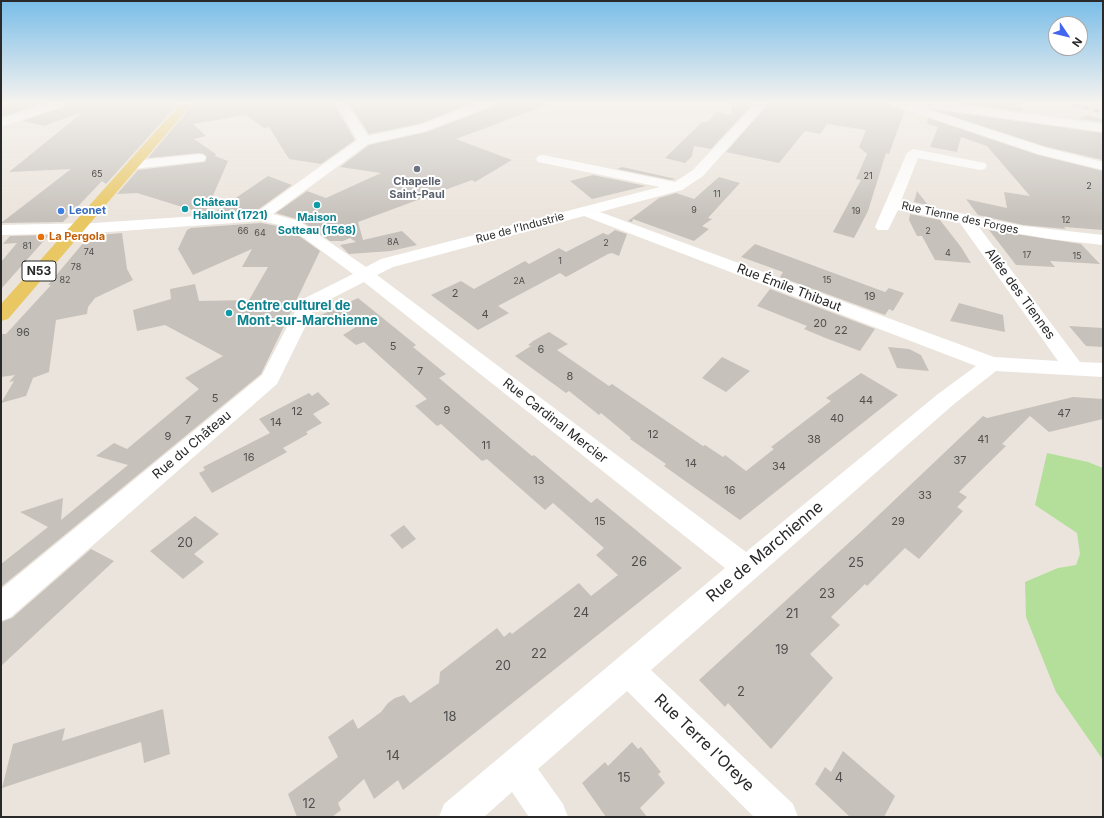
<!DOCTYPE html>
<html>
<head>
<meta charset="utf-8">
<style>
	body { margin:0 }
	#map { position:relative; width:1104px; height:818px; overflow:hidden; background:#ebe4dc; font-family:Inter,sans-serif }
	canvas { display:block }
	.frame { position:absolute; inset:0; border:2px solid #292929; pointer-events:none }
	.north { position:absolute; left:1048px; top:16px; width:40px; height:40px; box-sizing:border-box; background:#fff; border:1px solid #a9a9a9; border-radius:50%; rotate:125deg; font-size:11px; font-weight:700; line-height:16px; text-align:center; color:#292929 }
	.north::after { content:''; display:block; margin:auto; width:14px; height:18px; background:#4366f0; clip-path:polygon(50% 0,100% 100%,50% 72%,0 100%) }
</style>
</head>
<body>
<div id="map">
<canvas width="1104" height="818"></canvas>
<div class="frame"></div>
<div class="north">N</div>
</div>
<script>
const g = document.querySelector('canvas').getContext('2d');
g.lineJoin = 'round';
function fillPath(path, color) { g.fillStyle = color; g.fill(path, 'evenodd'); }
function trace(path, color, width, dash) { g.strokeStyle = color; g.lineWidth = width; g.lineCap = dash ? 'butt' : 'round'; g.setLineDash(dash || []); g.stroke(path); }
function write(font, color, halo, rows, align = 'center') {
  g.font = font + ' Inter,sans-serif'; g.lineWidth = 4; g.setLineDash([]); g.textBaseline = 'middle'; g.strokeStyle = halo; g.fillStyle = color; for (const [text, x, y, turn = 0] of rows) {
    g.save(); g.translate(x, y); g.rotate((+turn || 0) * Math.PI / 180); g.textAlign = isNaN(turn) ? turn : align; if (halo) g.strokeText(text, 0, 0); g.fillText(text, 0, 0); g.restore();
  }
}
const green = new Path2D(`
	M1047,453L1088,462L1103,468V760L1056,692L1026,617L1025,582L1058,568L1076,565L1080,554L1077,533L1035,505Z`);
const building = new Path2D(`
	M1,103H45L5,116L1,115Z
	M68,103H179L106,184L102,181L63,222L1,223L71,169L9,172L83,112L44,126L23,121L65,106Z
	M194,103H333L355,140L321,164L289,159L269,127L264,128L246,115L193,124L206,136L194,139L216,154L215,156L228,161L205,214L137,193L117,194L138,170L205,162L207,157L204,154L199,153L148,158Z
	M348,103H474L419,124L369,134Z
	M496,103H546L547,105L456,139L512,160L475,182L472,180L358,222L363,240L402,231L417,245L391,251L349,254L340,245L356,242L350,238L343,241H330L300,220L276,213L307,191L326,198L381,173L340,167L369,145L427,132L494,106Z
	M732,103H754L711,149L694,146L692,156L685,163L665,158L702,122H707L717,112L731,115Z
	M769,103H890L893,106L905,110L889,154L886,153L868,211L854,238L833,232L861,180L856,179L867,154L859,147L866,130L827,124L820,134L805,131L779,163L726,152Z
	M957,103H1020L1023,112Z
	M930,109L1103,133V160L1047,147Z
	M1088,115L1103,120V122L1078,119Z
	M928,118L1038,155L1103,171V230L1064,227L1066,229L1023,225L978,215L966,199L1007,208L1004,192L1030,196L987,146L961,137L957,152L930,147L938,127L927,124Z
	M622,167L676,179L671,180L617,169Z
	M593,175L646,186L592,199L570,181Z
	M268,176L292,185L256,211L212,214Z
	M719,177L740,183L708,218L712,219L702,226L709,229L694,241L633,219L632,222L628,221L659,198L676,193L694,199Z
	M917,191L928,205L914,202Z
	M910,214L940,220L961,247L971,263L935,260L922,236H917L909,220Z
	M261,223L288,228L320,251L261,374L1,587V564L48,527L20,512L63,498L61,520L128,465L96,456L114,443L127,449L199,389L185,378L223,356L165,325L137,331L133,310L171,299L170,289L195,284L199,301L249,300L268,267H242L252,249L193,275L178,249L187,230L191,228Z
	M615,230L627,234L619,256L612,253L608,254L566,277L560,273L498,306L509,313L478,330L431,295L461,281L474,289L525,261L529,264L559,248L566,252L603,233L608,235Z
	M989,230L1081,244L1100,264L1050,261L1055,267L1016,265Z
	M122,233L127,269L133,280L95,298L88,307L87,314L56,320L49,372L33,378L26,396L1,403L14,381L9,382L15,375L1,377V334H6L51,285H48L89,236Z
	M49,235L1,289V262L17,243L3,244L10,236Z
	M755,244L885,292L889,288L904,293L893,311L889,309L885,315L780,277L783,272L741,257Z
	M770,289L875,329L860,351L823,337L804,329L807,326L757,306Z
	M358,298L416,345L413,347L446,374L439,378L532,456L534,455L591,503L597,498L682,568L403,790L398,780L374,799L364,779L338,803L341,810L332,817H297L288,794L338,757L328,737L353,719L358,729L381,712L388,703L395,698L404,695L410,703L439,683L440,672L497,628L504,637L510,632L512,634L579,583L591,596L618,575L596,555L604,548L553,503L545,510L487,459L482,461L441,424L437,426L415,406L427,399L364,342L356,345L343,335L372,317L319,316Z
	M959,303L1003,315L1005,332L950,321Z
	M1069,326L1103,328V347L1086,346Z
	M549,332L568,344L557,350L609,386L612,384L703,446L705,445L723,457L725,455L746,471L774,449L771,447L831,401L826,398L861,373L898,395L740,520L664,466L666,464L630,439L631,438L601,413L599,415L569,391L566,393L515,356L531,346L528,345L533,341Z
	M888,347L909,349L921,355L929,371L897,368Z
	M722,357L750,371L726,392L702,378Z
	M318,392L330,404L313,414L322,423L306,432L308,434L283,448L287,452L212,493L199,473L205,470L203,467L270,433L259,419L309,393L312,396Z
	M1073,397L1103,399V419L1049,432L1030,416L1002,444L1006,446L959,492L967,497L957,507L963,511L919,559L905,548L867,586L865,584L831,617L840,625L810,654L833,678L771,749L728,703L725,707L699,680L865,528L983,416L987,418Z
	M195,516L219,534L194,554L204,562L183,579L150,551Z
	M404,525L416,539L402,549L390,535Z
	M91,549L114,561L1,666V622L12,618Z
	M163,709L170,754L144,763L141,742L2,788L13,744L65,728L62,741Z
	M632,742L638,749L641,747L661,772L658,774L665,783L640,808L647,817H606L582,783L605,762L608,766Z
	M843,751L895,796L884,817H850L815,784L825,767L831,772Z`);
const minor = new Path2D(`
	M50,103H67L65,105L1,127V119Z
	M334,103H346L349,106L368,136L419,125L478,103H495L493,105L426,131L368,144L273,214L299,221L366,267L381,259L660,187L538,162L536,159L538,156L543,155L675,182L693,170L756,103H768L703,176L682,190L600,212L994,357L1058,361L960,223L898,210L888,230H878L875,227L907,153L913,149L980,162L985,163L987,166L985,169L980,170L918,158L901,201L1023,226L1103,235V245L1050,239L979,227L1080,362L1103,363V377L996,371L954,404L651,670L793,804L798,817H754L627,691L538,769L563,804L568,817H529L512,792L484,817H439L444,804L725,568L364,282L315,307L277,384L11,617L1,621V589L262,375L301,300L353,274L289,227L261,221L94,233L1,235V225L94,223L257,212L357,140L340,110ZM584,216L976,366L938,394L746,552L377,275L393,267Z
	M891,103H908L1047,148L1103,162V170L1038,154L893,105Z
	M930,103H945L1103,124V132L934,108L930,107L928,105Z
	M199,154L204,155L206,158L204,161L133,169L128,168L126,165L128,162L133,161Z`);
const major = new Path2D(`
	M181,103H193L8,319L1,321V304Z`);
const rail = new Path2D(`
	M1070,103L1103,113`);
const markers = [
	[417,169,4,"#6b7280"],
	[317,205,4,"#0f9aa8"],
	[185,209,4,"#0f9aa8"],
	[61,211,4,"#3f7fe0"],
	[41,237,4,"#e8710a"],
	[229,313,4,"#0f9aa8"]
];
const farNumbernames = [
	["65",97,174],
	["21",868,176],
	["2",1089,186],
	["11",717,194],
	["9",694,210],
	["19",856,211],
	["12",1066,220],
	["66",243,231],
	["2",928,231],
	["64",260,233],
	["8A",393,242],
	["2",606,243],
	["81",27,246],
	["74",89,252],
	["4",948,253],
	["17",1027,255],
	["15",1077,256],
	["1",560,261],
	["78",76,267],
	["82",65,280],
	["15",827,280],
	["2A",519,281]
];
const farWorshipnames = [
	["Chapelle",417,182],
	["Saint-Paul",417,195]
];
const farCulturenames = [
	["Château",193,203],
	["Halloint (1721)",193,216],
	["Maison",317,218,"center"],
	["Sotteau (1568)",317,231,"center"]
];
const farShopnames = [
	["Leonet",69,211]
];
const farStreetnames = [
	["Rue Tienne des Forges",960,218,12],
	["Rue de l'Industrie",520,228,-15]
];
const farFoodnames = [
	["La Pergola",49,237]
];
const numberNames = [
	["2",455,294],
	["19",870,297],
	["4",485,315],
	["20",820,324],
	["22",841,331],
	["96",23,333],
	["5",393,347],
	["6",541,350],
	["7",420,372],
	["8",570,377],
	["5",215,399],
	["44",866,401],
	["9",447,411],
	["12",297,412],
	["47",1064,414],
	["40",837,419],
	["7",188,421],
	["14",276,423],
	["12",653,435],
	["9",168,437],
	["38",814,440],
	["41",983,440],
	["11",486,446],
	["16",249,458],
	["37",960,461],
	["14",691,464],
	["34",779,467],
	["13",539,481],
	["16",730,491],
	["33",925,496],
	["15",600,522],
	["29",898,522]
];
const shields = [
	[39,271,34]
];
const shieldNames = [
	["N53",39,271]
];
const streetNames = [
	["Rue Émile Thibaut",789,288,21],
	["Allée des Tiennes",1020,294,54],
	["Rue Cardinal Mercier",555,421,38],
	["Rue du Château",192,445,-40]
];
const cultureNames = [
	["Centre culturel de",237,306],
	["Mont-sur-Marchienne",237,321]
];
const nearNumbernames = [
	["20",185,543],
	["26",639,562],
	["25",856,563],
	["23",827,594],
	["24",581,613],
	["21",792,614],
	["19",782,650],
	["22",539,654],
	["20",503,666],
	["2",741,692],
	["18",450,717],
	["14",393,756],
	["15",624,778],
	["4",839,778],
	["12",309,804]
];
const nearStreetnames = [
	["Rue de Marchienne",765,552,-40],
	["Rue Terre l'Oreye",704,743,44]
];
fillPath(green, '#b3df9b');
fillPath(building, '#c6c1bb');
fillPath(minor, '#fff');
fillPath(major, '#e9c762');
trace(rail, '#9fa2b3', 2.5);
trace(rail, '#fff', 1.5, [5]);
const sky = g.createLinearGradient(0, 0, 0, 218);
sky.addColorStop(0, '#79bde8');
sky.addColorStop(0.47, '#f6f3ef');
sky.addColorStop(1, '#f6f3ef00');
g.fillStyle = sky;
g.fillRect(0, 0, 1104, 218);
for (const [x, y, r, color] of markers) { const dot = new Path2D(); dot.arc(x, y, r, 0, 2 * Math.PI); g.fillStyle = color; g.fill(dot); trace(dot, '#fff', 1.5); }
write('9px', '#504f4e', null, farNumbernames);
write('bold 11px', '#5b616d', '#fff', farWorshipnames);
write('bold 11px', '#0d838f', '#fff', farCulturenames, 'left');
write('bold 11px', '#366cbe', '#fff', farShopnames, 'left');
write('11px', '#292929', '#fff', farStreetnames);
write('bold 11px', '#c56008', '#fff', farFoodnames, 'left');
write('11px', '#504f4e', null, numberNames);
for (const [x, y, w] of shields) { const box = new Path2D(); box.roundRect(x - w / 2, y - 10, w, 20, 3); g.fillStyle = '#fff'; g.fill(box); trace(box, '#292929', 1); }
write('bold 12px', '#292929', null, shieldNames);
write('13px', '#292929', '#fff', streetNames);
write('bold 13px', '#0d838f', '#fff', cultureNames, 'left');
write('13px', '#504f4e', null, nearNumbernames);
write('16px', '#292929', '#fff', nearStreetnames);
</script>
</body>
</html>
